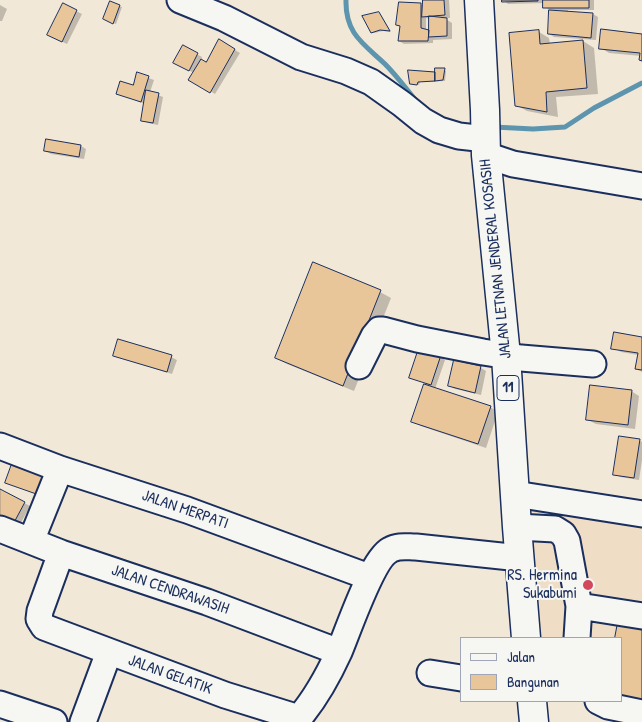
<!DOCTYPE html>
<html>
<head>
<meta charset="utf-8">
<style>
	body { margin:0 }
	#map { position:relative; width:642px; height:722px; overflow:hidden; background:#f2e8d8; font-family:"Patrick Hand",sans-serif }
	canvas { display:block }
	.legend { position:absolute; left:460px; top:637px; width:162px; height:65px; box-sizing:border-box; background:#f6f6f2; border:1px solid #9ea6b7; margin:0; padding:6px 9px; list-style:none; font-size:15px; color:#1b2f5e }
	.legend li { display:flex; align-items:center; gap:10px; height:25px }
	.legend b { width:25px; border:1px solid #9ea6b7 }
</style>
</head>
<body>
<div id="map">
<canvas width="642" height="722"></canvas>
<ul class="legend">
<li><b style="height:6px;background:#f6f6f2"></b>Jalan</li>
<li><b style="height:14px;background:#e9c69a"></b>Bangunan</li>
</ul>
</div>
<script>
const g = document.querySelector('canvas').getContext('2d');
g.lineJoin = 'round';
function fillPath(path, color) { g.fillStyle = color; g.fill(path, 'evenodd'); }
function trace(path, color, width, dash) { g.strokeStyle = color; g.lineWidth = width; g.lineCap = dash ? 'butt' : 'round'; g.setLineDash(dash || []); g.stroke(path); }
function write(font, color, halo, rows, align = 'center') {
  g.font = font + ' "Patrick Hand",sans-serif'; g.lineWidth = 4; g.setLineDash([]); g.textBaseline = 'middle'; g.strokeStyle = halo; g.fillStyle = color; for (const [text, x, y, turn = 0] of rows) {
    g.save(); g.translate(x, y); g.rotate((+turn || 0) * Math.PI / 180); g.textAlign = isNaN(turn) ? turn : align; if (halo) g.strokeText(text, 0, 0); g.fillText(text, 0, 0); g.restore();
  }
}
const built = new Path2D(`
	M543,485L642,503V708L621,701V638H536L531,533L534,506Z`);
const shadow = new Path2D(`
	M424,0H449L450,18H444L452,23V39L433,40V43L404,44L399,41L401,27L397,25L420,4L424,6ZM426,18L430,19V31L426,30Z
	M503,0H594V10H568V12L593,14L598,17L596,40L554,37L549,34L551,11L545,7V3L508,4Z
	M110,3L122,7L116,24L106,20Z
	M0,5L7,9L2,21H0Z
	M63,5L82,14L67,44L54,38Z
	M379,14L381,15L391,32L383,31L374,33L372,32Z
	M539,32L549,38L550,44L583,41L594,48L598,94L556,97L558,117L527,111L516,105Z
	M642,35V61L641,56L609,53L601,48Z
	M220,41L240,53L215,94L190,79L194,73L175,63L183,47L202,57L201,60L207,63Z
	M444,70L446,71L445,81L420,82L419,85L411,83Z
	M138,74L154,80L150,92L163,97L158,125L148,123L142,120L145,104L118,94L134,87Z
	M81,146L86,149L84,159L51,154L45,151Z
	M314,263L380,292L391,298L354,391L287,364L276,358Z
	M642,338V372L636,369L638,355L621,352L613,348Z
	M171,357L177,360L172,374L120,358Z
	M440,357L445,360L435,389L490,407L498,412L486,448L421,426L413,421L425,383L416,380Z
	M455,362L481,368L486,371L481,395L455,389L449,386Z
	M631,391L639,396L635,429L596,424L588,420Z
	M639,440L642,442V460L639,480L620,477L615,474Z
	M0,490L30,506L16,532Z
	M620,619L642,623L621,701V638H616Z`);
const stream = new Path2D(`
	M346,0C345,34 364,44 385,64C397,76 407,90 418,103
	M494,127L533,129L565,127L594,108L642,83`);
const building = new Path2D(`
	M423,0H444L445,15L422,17Z
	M502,0H538V1L502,2Z
	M543,0H589V8H543Z
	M110,1L120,5L113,24L103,19Z
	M399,2L421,3V28L429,30L428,41H398L400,26L396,25Z
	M63,3L77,10L62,42L47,35Z
	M549,10L593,13L591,38L548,34Z
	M379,12L390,31L380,30L371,33L362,16Z
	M429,16L447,18V36L429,37Z
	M601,29L642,34V61L639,60L640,53L599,49Z
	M539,30L540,44L583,40L587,88L546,92L547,112L515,106L509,33Z
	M219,39L235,49L210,93L188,80L201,59L206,62Z
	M183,45L198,53L189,71L173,63Z
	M435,68H445L443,80L435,81Z
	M408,70L435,72V81L418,82L417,85L410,84Z
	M137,72L149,76L141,102L116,94L120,81L133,85Z
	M146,90L159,93L153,123L141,121Z
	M46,139L81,145L79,157L44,151Z
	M313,262L381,290L343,386L275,358Z
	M614,332L642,337V370L635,369L638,353L611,349Z
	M118,339L172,355L167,372L113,356Z
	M419,348L441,355L431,385L409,378Z
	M454,360L481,366L475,393L448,386Z
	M424,384L491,406L478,444L411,422Z
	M590,385L632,390L628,425L586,420Z
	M619,436L640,439L634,478L613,475Z
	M13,461L50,474L42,496L5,483Z
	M0,489L25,502L10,530L0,524Z
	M619,617L642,622V703L621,699V638H615Z`);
const minor = new Path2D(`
	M180,0L224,18L301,57L346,71L371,82L402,104L423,121L439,130L459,136L486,139
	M486,155L513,164L642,186
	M359,366L374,336L379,330H383L417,339L483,352L521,358L593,364
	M0,446L60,469L187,510L369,577
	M515,494L642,514
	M517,527L555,529L563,534L567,541L579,606L642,616
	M0,529L61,553L207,602L339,652
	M31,541L60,469
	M61,553L40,611L39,619L44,627L225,695L299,718C316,698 328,676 339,652C348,631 372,559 390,550C398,545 407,547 416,547L520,558
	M577,638L579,606
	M430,673L461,678
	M598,701L608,706L642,713
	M0,704L54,722
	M83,722L109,652`);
const highway = new Path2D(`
	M479,0L485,110L486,155L506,356L517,527L526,638
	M532,701L534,722`);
const markers = [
	[588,585,6,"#d1495b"]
];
const shields = [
	[508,388,22]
];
const shieldNames = [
	["11",508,388]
];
const streetNames = [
	["JALAN LETNAN JENDERAL KOSASIH",496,259,-96],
	["JALAN MERPATI",185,510,19],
	["JALAN CENDRAWASIH",170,590,19],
	["JALAN GELATIK",170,675,20]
];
const poiNames = [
	["RS. Hermina",577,576],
	["Sukabumi",577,594]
];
fillPath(built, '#efdec5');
fillPath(shadow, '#0003');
trace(stream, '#5c95ad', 5);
fillPath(building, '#e9c69a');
trace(building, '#1b2f5e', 1);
trace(minor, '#1b2f5e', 29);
trace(highway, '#1b2f5e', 31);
trace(minor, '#f6f6f2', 25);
trace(highway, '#f6f6f2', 28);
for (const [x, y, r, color] of markers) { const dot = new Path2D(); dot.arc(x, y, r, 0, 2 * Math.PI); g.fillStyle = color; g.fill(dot); trace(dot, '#f6f6f2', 2); }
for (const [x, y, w] of shields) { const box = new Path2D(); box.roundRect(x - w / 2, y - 12.5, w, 25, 4); g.fillStyle = '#f6f6f2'; g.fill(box); trace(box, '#1b2f5e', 1); }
write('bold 15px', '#1b2f5e', null, shieldNames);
write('16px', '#1b2f5e', '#f6f6f2', streetNames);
write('16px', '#1b2f5e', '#f6f6f2', poiNames, 'right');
</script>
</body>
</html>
